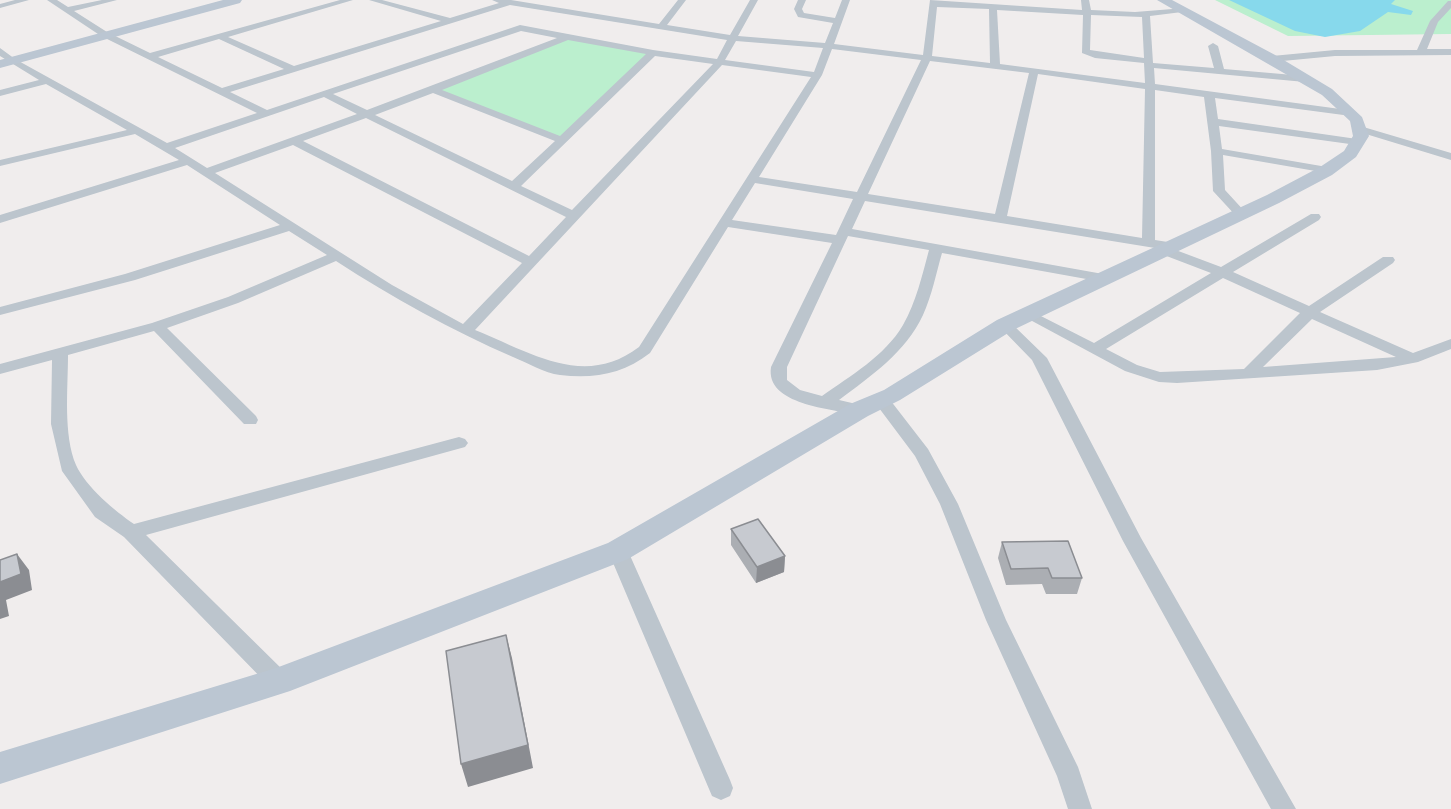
<!DOCTYPE html>
<html>
<head>
<meta charset="utf-8">
<style>
	body { margin:0 }
	canvas { display:block; background:#f0eded }
</style>
</head>
<body>
<canvas width="1451" height="809"></canvas>
<script>
const g = document.querySelector('canvas').getContext('2d');
g.lineJoin = 'round';
function fillPath(path, color) { g.fillStyle = color; g.fill(path, 'evenodd'); }
function trace(path, color, width, dash) { g.strokeStyle = color; g.lineWidth = width; g.lineCap = dash ? 'butt' : 'round'; g.setLineDash(dash || []); g.stroke(path); }
const green = new Path2D(`
	M1215,0H1451V34L1288,36Z
	M567,37L653,53L562,140L433,90Z`);
const water = new Path2D(`
	M1229,0H1395L1391,4L1413,11L1411,15L1388,12L1360,31L1325,37L1295,31Z`);
const street = new Path2D(`
	M15,0H29L0,8V4Z
	M47,0H57L68,7L102,0H117L74,11L107,32L150,53L340,0H353L228,37L294,66L441,21L369,0H382L450,18L499,3L492,0H511L659,24L678,0H686L667,25L730,35L750,0H758L738,36L825,43L833,23L798,17L794,9L798,0H806L802,9L804,13L835,18L842,0H850L834,44L923,55L930,0L1082,10L1081,0H1089L1091,10L1135,12L1185,8L1186,10L1182,12L1150,16L1153,63L1214,68L1208,46L1213,43L1218,46L1224,69L1305,76L1310,79L1305,82L1154,68L1155,84L1355,111V115L1351,116L1215,98L1218,119L1357,139L1363,142L1357,145L1219,126L1222,149L1327,167L1333,170L1327,173L1223,155L1225,190L1247,214L1245,217H1237L1213,191L1211,151L1204,97L1155,90V240L1174,243L1176,246L1173,249L1221,267L1311,214H1319L1321,217L1319,220L1233,272L1309,306L1383,257H1393L1395,260L1393,263L1320,312L1413,353L1451,339V349L1418,362L1377,370L1177,383L1159,382L1125,371L1021,315L1028,311L1033,312L1094,343L1211,273L1156,252L1155,248L865,201L852,229L1103,274L1110,278L1103,282L942,253C936,274 932,295 923,315C906,352 871,376 839,400L865,406L867,410L865,414L859,415C832,409 765,405 771,367L832,243L728,227L650,353C623,374 594,379 560,375C544,373 528,363 513,357C451,330 393,298 336,261L238,303L167,328L256,416L258,420L256,424H244L154,331L68,355C68,388 63,435 76,465C86,487 115,511 134,524L459,437L465,439L468,443L465,447L146,535L287,674L290,681L287,688L279,691L271,688L124,537L95,517L62,471L51,424L52,360L0,374V364L152,323L228,297L327,255L289,231L135,280L0,315V307L125,274L280,225L187,165L0,223V215L179,160L135,134L0,166V160L127,130L46,84L0,96V90L39,80L0,56V48L15,59L167,143L257,113L101,36ZM510,5L727,40L717,59L653,50L520,25L267,110L230,92ZM937,7L989,9L990,63L932,56ZM997,10L1083,15L1082,53L1095,58L1144,63L1145,83L1000,64ZM1091,15L1142,17L1144,58L1090,50ZM521,31L557,38L367,110L333,94ZM219,39L284,69L222,88L158,57ZM568,40L646,54L560,136L442,90ZM736,41L823,48L814,72L725,60ZM832,49L921,60L857,192L759,177L822,75ZM655,56L713,64L572,210L521,186ZM930,61L1029,73L995,214L868,194ZM722,65L811,77L639,347C584,389 530,352 475,330ZM1038,74L1145,89L1142,238L1007,216ZM433,93L555,141L512,181L375,115ZM324,97L357,114L207,168L175,148ZM366,118L566,217L529,256L303,141ZM293,145L522,263L463,324L392,285L215,173ZM755,183L853,199L836,235L732,220ZM848,236L929,250C922,276 916,302 903,325C885,356 850,376 822,396L800,390L787,380V367ZM1223,278L1300,313L1244,369L1160,372L1137,365L1106,349ZM1312,319L1396,357L1263,367Z
	M1448,1H1451V8L1438,22L1427,49H1451V55L1335,56L1272,62L1267,59L1272,56L1335,50H1417L1430,21Z
	M1360,126L1451,153V160L1356,131V127Z
	M1005,321L1010,322L1047,358L1141,538L1296,809H1271L1123,541L1032,360L998,325Z
	M881,395L887,396L928,449L958,504L1006,620L1078,767L1092,809H1068L1057,776L986,620L940,504L915,456L873,400L875,396Z
	M618,544L625,546L628,551L730,780L733,788L730,796L721,800L712,796L608,551L611,546Z`);
const secondary = new Path2D(`
	M223,0H242L240,3L0,68V60Z
	M1157,0H1172L1277,56L1332,89L1362,117L1369,136L1356,157L1332,175L1279,203L1013,330L900,400L868,416L628,559L290,691L0,784V752L276,668L608,543L850,404L884,390L997,320L1267,195L1320,167L1344,151L1353,136L1350,121L1322,95Z`);
const wall = new Path2D(`
	M731,529L785,556L784,572L756,583L731,545Z
	M1002,542L1082,578L1077,594H1046L1042,584L1006,585L998,558Z`);
const shadedWall = new Path2D(`
	M17,554L29,570L32,590L6,600L9,616L0,619V582Z
	M785,556L784,572L756,583L757,567Z
	M506,635L512,658L533,768L468,787L461,764Z`);
const building = new Path2D(`
	M758,519L785,556L757,567L731,529Z
	M1068,541L1082,578H1052L1048,568L1011,569L1002,542Z
	M17,554L21,574L0,582V560Z
	M506,635L528,745L461,764L446,651Z`);
fillPath(green, '#bbefce');
fillPath(water, '#87d9ec');
fillPath(street, '#bcc5cd');
fillPath(secondary, '#bbc6d2');
fillPath(wall, '#abaeb3');
fillPath(shadedWall, '#8b8d92');
fillPath(building, '#c7cad0');
trace(building, '#8b8d92', 1.5);
</script>
</body>
</html>
